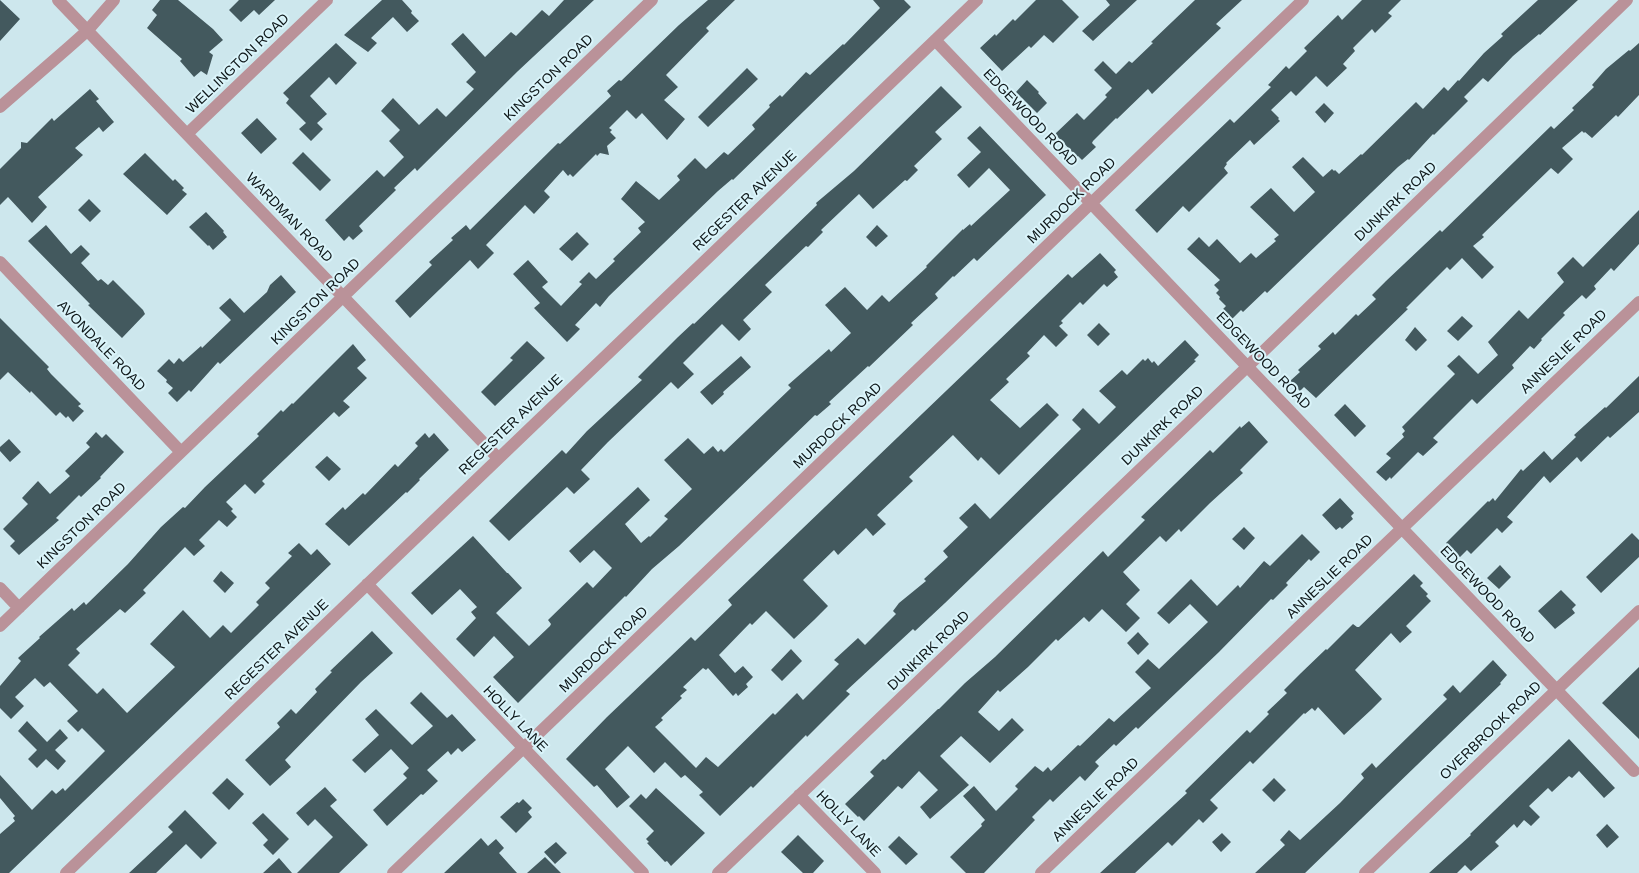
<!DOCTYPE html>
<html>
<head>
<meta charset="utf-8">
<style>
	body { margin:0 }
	canvas { display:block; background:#cde7ed }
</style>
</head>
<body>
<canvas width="1639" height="873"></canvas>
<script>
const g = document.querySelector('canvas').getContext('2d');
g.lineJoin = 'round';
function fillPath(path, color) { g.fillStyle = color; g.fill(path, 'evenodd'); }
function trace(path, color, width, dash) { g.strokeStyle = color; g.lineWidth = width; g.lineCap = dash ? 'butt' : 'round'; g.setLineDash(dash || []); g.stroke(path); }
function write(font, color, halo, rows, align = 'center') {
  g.font = font + ' Helvetica,sans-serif'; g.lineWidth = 4; g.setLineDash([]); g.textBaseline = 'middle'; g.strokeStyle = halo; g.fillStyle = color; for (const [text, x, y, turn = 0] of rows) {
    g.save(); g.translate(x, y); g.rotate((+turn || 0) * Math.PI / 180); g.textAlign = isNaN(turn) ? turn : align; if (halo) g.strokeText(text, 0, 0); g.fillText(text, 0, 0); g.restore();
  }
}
const building = new Path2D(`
	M0,0L20,19L0,41Z
	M160,0H178L213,29L223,40L209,52L213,55L207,75L201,71L194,77L180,61L182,59L147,28L157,15L152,10Z
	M239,0H275L259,15L254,10L241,22L229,10Z
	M382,0H402L412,11L411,13L419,21L407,32L393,17L371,38L377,43L368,52L344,35Z
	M564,0H594L518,71L417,171L415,168L394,188L396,190L359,226L363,231L353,240L349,236L344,241L325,220L377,170L384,177L404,157L389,141L400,130L381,111L393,98L419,125L437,108L446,117L474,89L466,82L476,72L451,44L463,33L485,57L511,32L516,36L542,10L549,16Z
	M708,0H735L706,28L709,31L666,75L678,87L664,100L685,119L667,140L642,113L636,119L627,110L609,128L612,130L610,132L616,138L607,146L609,155L600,153L597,156L596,154L573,177L570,174L568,176L563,170L544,191L550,197L534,214L525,205L486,245L494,253L478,269L470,260L410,318L395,301L432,265L429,262L453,240L451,238L466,225L470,230L558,143L560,144L611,96L607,91L619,80L621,81L679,25Z
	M873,0H904L911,7L733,180L732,179L718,191L609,296L600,307L596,303L575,325L580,329L567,342L534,308L540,303L513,274L528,260L548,282L542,287L561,306L582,284L579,282L589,272L596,279L615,261L613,259L641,232L638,228L645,222L621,199L636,181L659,200L680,180L677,176L695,158L706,169L724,152L728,155L755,129L752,125L770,107L769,105L780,95L782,97L806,72L810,75L843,44L844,45L880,8Z
	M1036,0H1062L1079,17L1053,43L1044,35L1031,48L1029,46L1002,71L980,48L995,34L996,36L1013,19L1015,21Z
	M1106,0H1137L1093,41L1082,31L1110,5Z
	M1195,0H1242L1216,24L1221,28L1178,69L1152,94L1148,89L1117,119L1116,118L1093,141L1092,143L1096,147L1082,160L1078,156L1077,157L1055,134L1077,113L1084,120L1107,97L1105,95L1112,88L1094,70L1103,61L1116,74L1129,61L1132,63L1153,43L1151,42Z
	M1362,0H1401L1388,13L1392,16L1375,33L1372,29L1353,48L1355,51L1343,64L1347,68L1327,87L1316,76L1296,96L1291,91L1271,110L1279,118L1278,119L1280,121L1254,145L1250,140L1226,163L1227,164L1224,168L1228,173L1189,212L1183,206L1157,233L1135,210L1230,119L1234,123L1271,87L1268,85L1286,66L1289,69L1307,51L1304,48L1338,15L1342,20Z
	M1538,0H1578L1540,35L1539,34L1513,56L1488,82L1483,78L1464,97L1468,101L1434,135L1433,134L1409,160L1408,159L1398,167L1267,293L1265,291L1243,312L1241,310L1232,319L1223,309L1226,306L1219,299L1220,297L1216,293L1219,290L1214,285L1220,280L1187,249L1199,237L1209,247L1217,239L1240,263L1251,253L1256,258L1276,241L1274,239L1279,235L1250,207L1271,188L1294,212L1315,192L1292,167L1303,157L1323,177L1332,169L1334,171L1335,170L1339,174L1361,154L1362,155L1416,102L1423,109L1444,87L1448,91L1458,80L1459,81L1484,53L1503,36L1501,34Z
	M336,43L357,63L336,85L329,77L310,96L327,114L317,123L323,129L311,141L299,129L306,123L286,103L289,99L283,93Z
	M1639,43V95L1618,117L1616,115L1592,138L1585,132L1584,133L1582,131L1562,148L1573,159L1558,174L1551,168L1482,235L1484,237L1473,246L1494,267L1482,279L1462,258L1450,270L1447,267L1406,308L1408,309L1316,398L1304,387L1300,391L1290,381L1300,372L1298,370L1321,349L1318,346L1333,332L1335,335L1356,314L1358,316L1376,299L1372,295L1386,281L1440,230L1442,232L1551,126L1554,129L1574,110L1572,108L1594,87L1592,85L1606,69L1629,50L1630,51Z
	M747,68L758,79L708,127L698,117Z
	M1027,80L1039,92L1038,93L1047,103L1037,113L1016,92Z
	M941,86L962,107L935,132L942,139L914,166L918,170L907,181L905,180L873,209L859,194L821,230L823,232L808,247L806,246L765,285L772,292L743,320L751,329L739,341L722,324L683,363L694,374L678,389L671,382L608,442L581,470L590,479L574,494L567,487L509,541L489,521L562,450L566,454L587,431L642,380L638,377L678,337L693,323L694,324L787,234L817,205L816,203L854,171Z
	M90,89L99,99L96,101L114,122L103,132L99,127L75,148L83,155L38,197L47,207L32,223L8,197L0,205V169L21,148V142L27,143L52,118L54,121Z
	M1324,103L1334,113L1325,123L1315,112Z
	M257,118L277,139L261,154L241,133Z
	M980,126L1046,195L977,261L974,258L954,277L953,276L935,294L938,298L911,323L913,325L869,367L868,366L829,402L831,404L817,416L815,415L679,546L652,569L626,597L625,596L518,703L493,677L514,657L494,636L474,657L456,639L476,618L471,612L477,607L460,589L432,615L411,593L473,536L507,573H508L522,588L496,613L529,646L550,626L551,624L548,620L587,582L593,588L612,568L594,550L580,563L569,551L638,487L650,500L625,524L641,543L649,536L650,537L668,519L664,516L692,489L664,460L688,438L704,454L713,446L718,452L721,449L724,452L791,388L788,385L829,349L831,352L851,333L825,305L845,287L867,310L882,295L889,302L927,267L926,266L963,229V230L970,224L971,226L1010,190L989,168L969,188L957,175L981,152L967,138Z
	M303,152L331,180L320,191L292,163Z
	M145,153L173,181L175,179L184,188L182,190L187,194L167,215L123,174Z
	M89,199L101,211L90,222L78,210Z
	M1639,210V244L1614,271L1611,268L1594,286L1596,289L1586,299L1582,295L1563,313L1565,315L1541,339L1542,340L1534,349L1530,346L1512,365L1514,368L1477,404L1472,399L1433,438L1438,442L1423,456L1418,452L1391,479L1390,477L1386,481L1376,472L1391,458L1386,454L1404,437L1402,434L1405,431L1402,427L1455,374L1447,366L1459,355L1478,374L1498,355L1488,342L1519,310L1528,319L1564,282L1557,273L1573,257L1583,267Z
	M206,212L224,231L223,232L227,237L213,250L209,245L208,246L189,227Z
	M46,225L71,254L81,245L90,254L81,263L98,281L101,279L108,285L113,280L143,310L145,314L122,338L88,305L90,304L28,241Z
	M877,225L888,236L876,247L866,237Z
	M577,232L589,244L572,261L559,249Z
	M1100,253L1116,270L1114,272L1118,277L1107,287L1104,284L1083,305L1080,302L1061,321L1063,323L1059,326L1068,335L1056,347L1044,335L1027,353L1030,356L1006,379L1009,382L990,400L1020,428L1047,403L1059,415L999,475L981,457L978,461L953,435L909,477L913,481L877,515L886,524L873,536L866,528L838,555L834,550L803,580L828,606L814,620L794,639L766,611L752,625L750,623L719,655L735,673L743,666L753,677L746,684L748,687L738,696L736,693L733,696L708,668L706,670L703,668L683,687L687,690L680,696L682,698L661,718L663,720L655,727L696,768L706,757L718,767L773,713L775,715L797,693L803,700L839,664L834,660L858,638L865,645L896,614L893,611L899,603L926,581L924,579L948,557L943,551L968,527L959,518L975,503L990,519L1081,429L1072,420L1083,408L1099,424L1116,407L1099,391L1122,370L1127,375L1143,359L1145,361L1148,358L1152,363L1154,361L1158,366L1185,340L1199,355L1194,360L1196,361L945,603L915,631L913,629L846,691L850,694L807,737L806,735L753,788L751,786L720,816L699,795L703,792L685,775L681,778L665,762L654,773L628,746L605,769L630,797L617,808L597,785L594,787L566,759L607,717L691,637L695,641L732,605L728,600L1068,274L1072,278Z
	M281,275L296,292L220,364L218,362L191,392L189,390L177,402L168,393L173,388L166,382L167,380L157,371L169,359L174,364L179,358L183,362L201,346L202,348L227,324L231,320L219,308L230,298L244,313L267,292L270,285Z
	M1462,316L1473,326L1458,341L1447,331Z
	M0,318L49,367L47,369L51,374L81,404L78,406L84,411L73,422L68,416L66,418L60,412L56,416L31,391L30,393L8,372L0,380Z
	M1099,323L1110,334L1098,346L1087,335Z
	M1415,327L1427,340L1416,351L1405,340Z
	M527,341L545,358L495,406L481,392L513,360L510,358Z
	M353,344L366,360L357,368L367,378L343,401L350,407L339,417L334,412L262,481L265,484L255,494L245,484L226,502L233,509L231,511L237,517L227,527L219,520L199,540L205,546L194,556L185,547L143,590L146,593L125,613L120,609L76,649L80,653L68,665L97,694L103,688L127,713L175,667L150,644L183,610L210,638L223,625L231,633L259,605L256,602L270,588L265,583L292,556L288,553L299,543L311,555L317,549L331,564L9,873H0V834L15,821L13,818L15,816L0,798V775L32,810L52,790L56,794L63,788L65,791L105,751L82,728L78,732L67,721L78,711L50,682L44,687L35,678L15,697L24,706L11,719L0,708V686L21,661L18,658L40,638L39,637L72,608L74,611L84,602L86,605L128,564L161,527L183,507L185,508L205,487L259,436L257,434L281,410L283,412L292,403L293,404Z
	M741,356L751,367L723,392L724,394L712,405L700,392Z
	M1639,376V412L1610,438L1608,436L1581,462L1577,457L1550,483L1544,476L1507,517L1513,522L1502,533L1497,528L1471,554L1467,550L1460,557L1446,543L1488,501L1489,502L1493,498L1495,501L1521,469L1523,471L1544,451L1552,460L1576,437L1574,435L1605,407L1606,408Z
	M1345,404L1366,426L1355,437L1334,415Z
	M1249,421L1268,442L1240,470L1243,473L1210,503L1181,532L1179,529L1166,542L1160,536L1123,572L1140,590L1126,604L1140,618L1126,632L1102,609L1089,622L1084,617L1058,641L1056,639L1028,667L1000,692L998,690L978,712L999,731L1012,718L1024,730L990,763L961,736L940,756L969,785L930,819L920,807L938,790L919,771L902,789L898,786L864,821L859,816L858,817L845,804L874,776L870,772L883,759L885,760L938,709H939L965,683L995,657L1103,551L1108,557L1145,520L1141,517L1210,450L1213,453L1240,426L1241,428Z
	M96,432L102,438L106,434L124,452L100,477L101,478L81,497L79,495L56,518L59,520L19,555L10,546L15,541L3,529L28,504L22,498L38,481L50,494L70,476L65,471L90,447L86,443Z
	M425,433L429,438L434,433L449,450L419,479L420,480L407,493L406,492L349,546L325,524L343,507L345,510L363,493L365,495L395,464L398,467L418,446L415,443Z
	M9,439L21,452L10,462L0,451V447Z
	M327,456L341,469L329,481L315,467Z
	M1340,498L1354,513L1351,516L1353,519L1342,529L1340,527L1336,530L1322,515Z
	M1244,527L1255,538L1244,550L1232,539Z
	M1632,533L1639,540V557L1601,593L1586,577Z
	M1302,534L1320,552L1311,561L1309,559L1286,583L1288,585L1273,600L1271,599L1219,652L1138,729L1136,727L1116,746L1114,744L1095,762L1099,766L1085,781L1080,776L1053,802L1050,799L1032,817L1035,820L984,873H966L950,857L982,826L981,824L985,820L963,796L974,786L996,811L1018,789L1015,786L1035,766L1043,772L1048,767L1051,771L1078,745L1080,746L1109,718L1114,722L1151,688L1135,672L1148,659L1159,669L1208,622L1190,604L1169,624L1157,613L1191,579L1217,606L1238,585L1240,588L1264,561L1270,566Z
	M1500,565L1511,577L1499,589L1487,578Z
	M221,571L234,583L225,593L213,581Z
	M1414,574L1423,583L1420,586L1428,594L1426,596L1431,601L1406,626L1412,632L1400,643L1391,633L1355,670L1382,699L1371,710L1344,735L1318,707L1315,711L1312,708L1305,714L1304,713L1253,764L1250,761L1210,800L1218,808L1203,823L1199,819L1172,846L1168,842L1135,873H1100L1187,793L1185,791L1247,730L1250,733L1269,714L1267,712L1287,693L1284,690L1301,673L1326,649L1327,650L1353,624L1357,627H1359Z
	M1561,590L1576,605L1572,609L1575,613L1555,629L1538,611Z
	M372,631L393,653L361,682L285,760L291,767L270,786L245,760L280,727L277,723L291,709L296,714L317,692L315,689L332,672L330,671Z
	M1138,632L1149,644L1138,655L1127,643Z
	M791,649L802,661L782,681L771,670Z
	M1493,660L1507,675L1500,683L1501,684L1305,873H1255L1285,845L1280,840L1289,830L1300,840L1340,803L1364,778L1361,774L1372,763L1376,768L1447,699L1443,695L1453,685L1460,693Z
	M1639,667V739L1602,703Z
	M421,692L447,718L452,714L476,740L462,752L458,748L451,755L448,751L427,770L438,781L423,795L421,794L387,826L373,810L407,778L403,774L409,768L391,749L365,773L352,760L379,735L365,719L376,709L412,745L433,726L410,703Z
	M27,721L47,742L60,729L68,738L55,750L66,761L58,770L46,759L37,768L28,759L37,750L18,731Z
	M1569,739L1615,788L1604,798L1579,771L1572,778L1569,776L1552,792L1548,788L1529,806L1540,817L1531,826L1524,820L1517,828L1514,824L1495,842L1499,846L1471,871L1465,865L1457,873H1429L1471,835L1470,834Z
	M227,778L244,794L229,810L212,793Z
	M1274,778L1286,790L1274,802L1262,790Z
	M325,787L337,800L330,806L368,845L339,873H297L333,837L315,819L308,826L296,813Z
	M656,788L705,833L671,866L667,861L665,862L647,843L649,842L646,839L654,831L629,806L641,794L646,799Z
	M523,799L532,808L528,812L532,817L516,833L500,817L517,802L519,803Z
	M185,810L217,843L201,859L186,844L156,873H129L173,832L168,827Z
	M263,813L289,839L273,855L263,845L268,840L252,823Z
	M1607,824L1619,837L1607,848L1596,835Z
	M1222,833L1231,842L1221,852L1212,842Z
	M798,835L824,861L813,873H803L781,852Z
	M899,836L918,854L906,865L888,847Z
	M481,838L488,846L496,839L504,848L499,853L517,873H444Z
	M556,842L567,853L555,864L544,852Z
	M545,857L561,873H527Z
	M279,858L292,873H263Z`);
const minor = new Path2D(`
	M58,0L498,458
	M935,40L1634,771
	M0,107L69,47L87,31L114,0
	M187,134L327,0
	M0,262L181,452
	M367,584L643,873
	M0,588L19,608
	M0,626L652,0
	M799,795L875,873
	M66,873L977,0
	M393,873L1303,0
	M718,873L1247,367L1627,0
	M1041,873L1639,302
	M1365,873L1639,611`);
const streetNames = [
	["WELLINGTON ROAD",238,64,-44],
	["KINGSTON ROAD",549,78,-44],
	["EDGEWOOD ROAD",1030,118,46],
	["REGESTER AVENUE",745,201,-44],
	["MURDOCK ROAD",1072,201,-44],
	["DUNKIRK ROAD",1396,202,-44],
	["WARDMAN ROAD",289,218,46],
	["KINGSTON ROAD",316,302,-44],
	["AVONDALE ROAD",101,346,46],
	["ANNESLIE ROAD",1564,352,-44],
	["EDGEWOOD ROAD",1263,361,46],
	["REGESTER AVENUE",511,425,-44],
	["MURDOCK ROAD",838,426,-44],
	["DUNKIRK ROAD",1163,426,-44],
	["KINGSTON ROAD",82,526,-44],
	["ANNESLIE ROAD",1330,577,-44],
	["EDGEWOOD ROAD",1487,595,46],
	["REGESTER AVENUE",277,650,-44],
	["MURDOCK ROAD",604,650,-44],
	["DUNKIRK ROAD",929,651,-44],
	["HOLLY LANE",515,719,46],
	["OVERBROOK ROAD",1491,731,-44],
	["ANNESLIE ROAD",1096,800,-44],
	["HOLLY LANE",848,824,46]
];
fillPath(building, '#43595e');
trace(minor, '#ba9299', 12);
write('14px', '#0d1618', '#daf4fa', streetNames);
</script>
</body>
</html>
